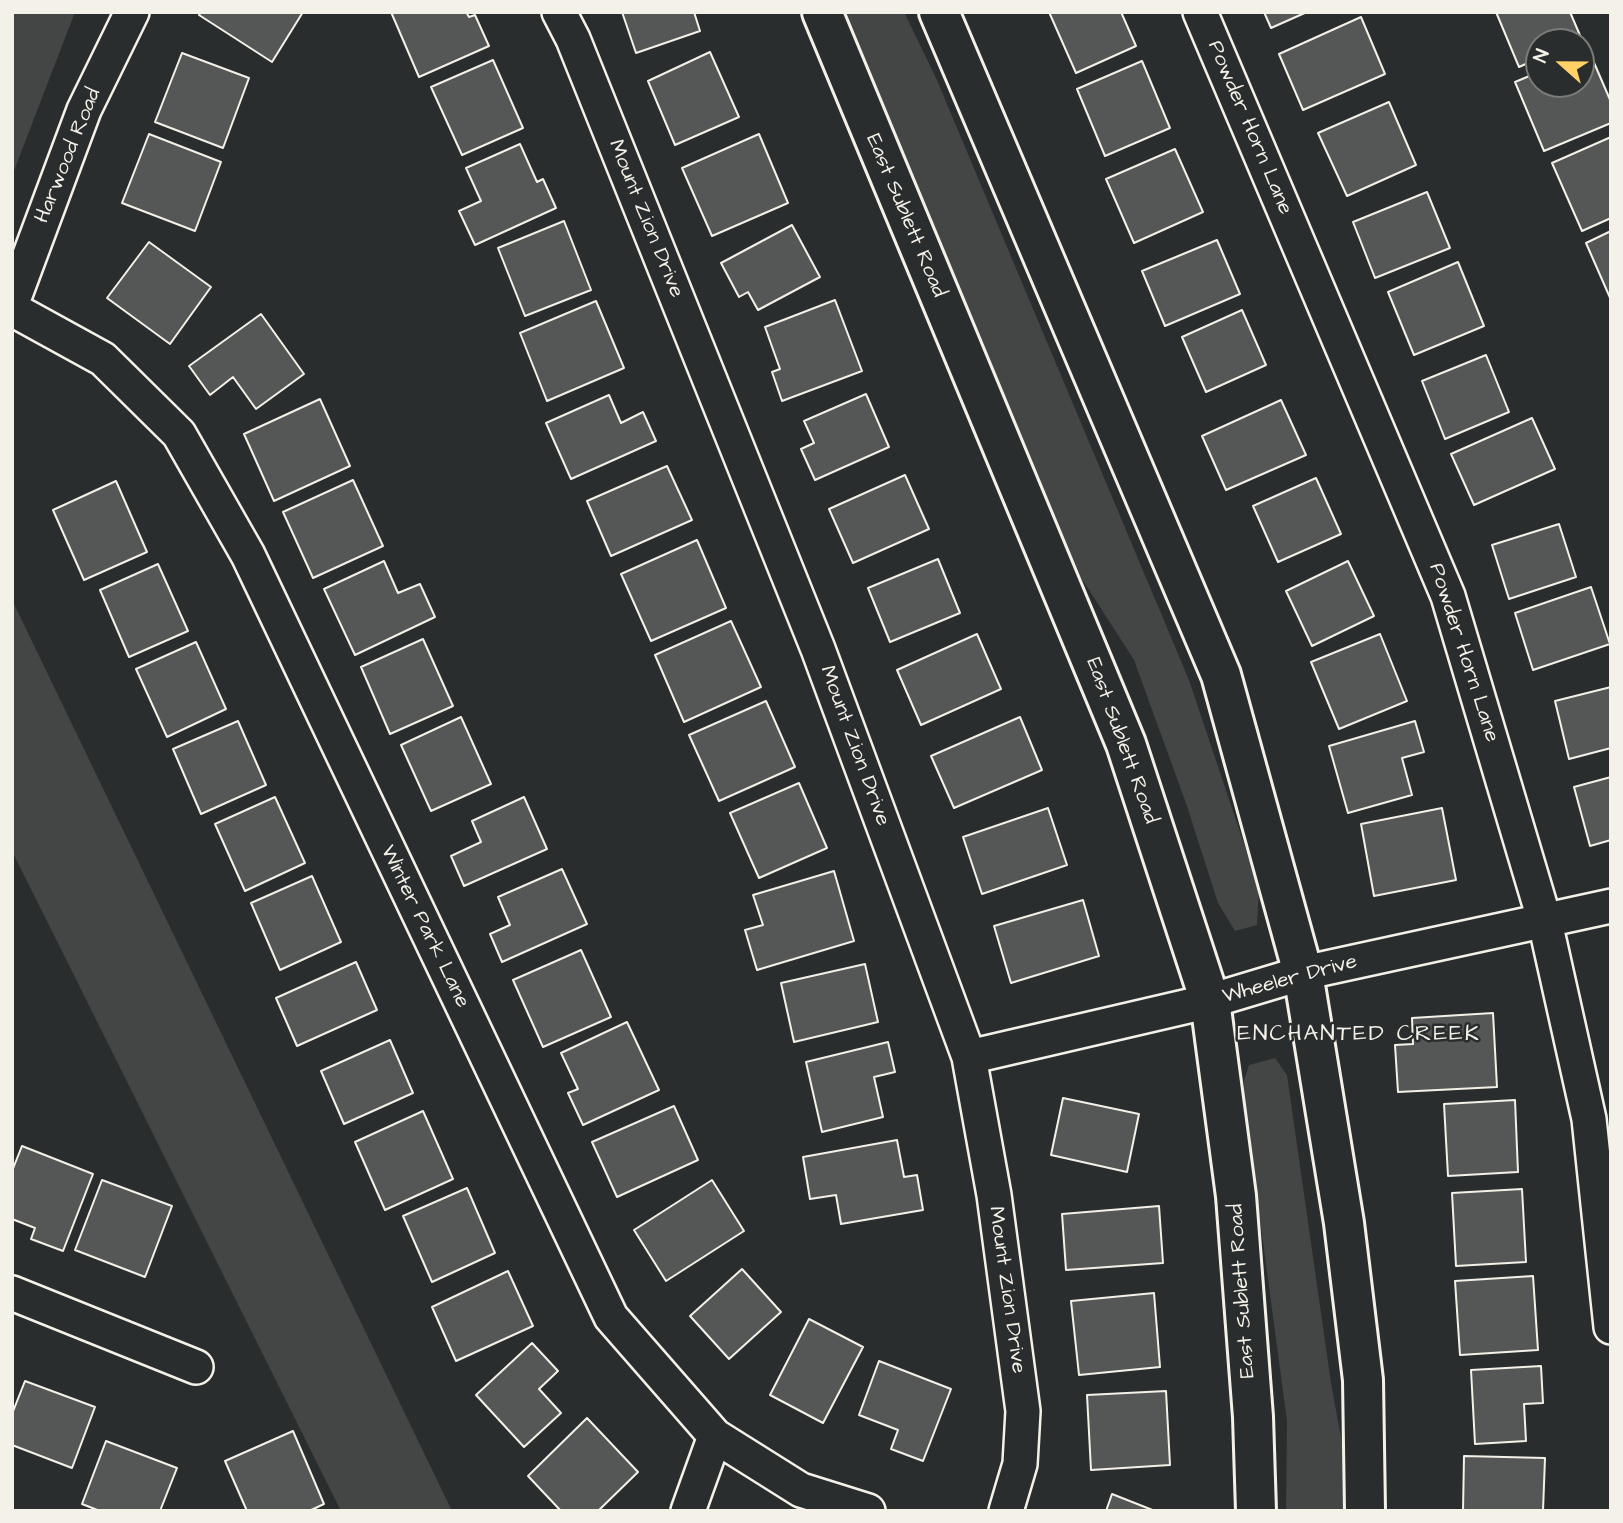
<!DOCTYPE html>
<html>
<head>
<meta charset="utf-8">
<style>
	body { margin:0 }
	#map { position:relative; width:1623px; height:1523px; overflow:hidden; background:#2a2d2e; font-family:"Architects Daughter",sans-serif }
	canvas { display:block }
	.frame { position:absolute; inset:0; border:14px solid #f4f1e8; pointer-events:none }
	.north { position:absolute; left:1525px; top:28px; width:70px; height:70px; box-sizing:border-box; background:#2a2d2e; border:2px solid #7b7b78; border-radius:50%; rotate:291deg; font-size:19px; font-weight:700; line-height:28px; text-align:center; color:#f4f1e8 }
	.north::after { content:''; display:block; margin:auto; width:24px; height:32px; background:#ffd166; clip-path:polygon(50% 0,100% 100%,50% 72%,0 100%) }
</style>
</head>
<body>
<div id="map">
<canvas width="1623" height="1523"></canvas>
<div class="frame"></div>
<div class="north">N</div>
</div>
<script>
const g = document.querySelector('canvas').getContext('2d');
g.lineJoin = 'round';
function fillPath(path, color) { g.fillStyle = color; g.fill(path, 'evenodd'); }
function trace(path, color, width, dash) { g.strokeStyle = color; g.lineWidth = width; g.lineCap = dash ? 'butt' : 'round'; g.setLineDash(dash || []); g.stroke(path); }
function write(font, color, halo, rows, align = 'center') {
  g.font = font + ' "Architects Daughter",sans-serif'; g.lineWidth = 5; g.setLineDash([]); g.textBaseline = 'middle'; g.strokeStyle = halo; g.fillStyle = color; for (const [text, x, y, turn = 0] of rows) {
    g.save(); g.translate(x, y); g.rotate((+turn || 0) * Math.PI / 180); g.textAlign = isNaN(turn) ? turn : align; if (halo) g.strokeText(text, 0, 0); g.fillText(text, 0, 0); g.restore();
  }
}
const green = new Path2D(`
	M12,12H75L12,176Z
	M842,12H904L936,78L1189,680L1259,889L1257,925L1235,931L1218,903L1187,806L1134,660L1082,579L1036,477Z
	M12,601V600L452,1511H341L12,851Z
	M1275,1058L1287,1075L1331,1383L1349,1481V1511H1286L1287,1421L1244,1100V1081L1249,1065Z`);
const building = new Path2D(`
	M201,12H303L272,62L199,15Z
	M391,12H466L469,17L475,15L489,46L419,77Z
	M622,12H694L700,31L636,53Z
	M1049,12H1121L1136,46L1076,73Z
	M1264,12H1307L1271,28Z
	M1496,12H1570L1582,40L1577,42H1539V58L1519,67Z
	M1361,17L1385,74L1303,110L1279,54Z
	M1589,51L1611,102V123L1544,151L1515,82L1539,72V84H1581V54Z
	M710,52L739,117L675,145L648,81Z
	M182,53L249,78L223,148L155,122Z
	M493,60L523,128L462,155L431,87Z
	M1142,61L1170,128L1105,156L1077,89Z
	M1389,102L1416,165L1347,196L1318,133Z
	M149,134L221,162L195,231L122,203Z
	M759,134L788,203L712,236L682,168Z
	M1611,137V218L1582,231L1552,163Z
	M520,144L537,182L543,179L556,208L475,245L459,211L481,201L466,168Z
	M1175,149L1203,212L1134,243L1106,179Z
	M1427,192L1450,248L1375,278L1353,222Z
	M564,221L591,290L525,316L498,248Z
	M792,225L820,277L758,310L748,292L739,297L721,263Z
	M1611,231V300L1586,243Z
	M1217,240L1240,294L1165,326L1142,271Z
	M149,242L211,287L170,344L107,298Z
	M1458,262L1484,326L1414,355L1388,292Z
	M835,300L862,371L782,401L772,372L780,369L765,327Z
	M596,301L624,368L547,401L520,333Z
	M1242,310L1266,365L1206,392L1182,337Z
	M261,314L304,374L256,409L233,377L210,395L189,366Z
	M1486,355L1509,412L1445,439L1422,381Z
	M866,394L889,447L815,480L801,449L814,443L804,421Z
	M609,395L621,423L643,412L656,441L571,479L546,423Z
	M320,399L350,466L274,501L244,434Z
	M1281,400L1306,455L1226,490L1202,436Z
	M1532,418L1555,469L1474,505L1451,454Z
	M667,466L692,520L611,556L587,501Z
	M905,475L929,529L853,563L829,509Z
	M1316,478L1341,534L1278,562L1253,506Z
	M353,480L383,546L313,578L283,512Z
	M116,481L147,552L84,580L53,510Z
	M1559,524L1576,577L1509,599L1492,545Z
	M697,540L726,608L651,641L621,574Z
	M938,559L960,613L890,642L868,588Z
	M384,561L398,593L420,584L435,617L355,655L324,589Z
	M1348,561L1374,616L1312,646L1286,591Z
	M158,564L188,631L129,657L100,590Z
	M1591,587L1610,644L1533,670L1515,613Z
	M731,621L761,687L684,722L655,655Z
	M977,634L1001,689L921,725L897,670Z
	M1380,634L1407,701L1339,729L1311,662Z
	M423,639L453,706L390,734L361,667Z
	M196,642L226,709L167,737L136,669Z
	M1611,687V748L1569,759L1555,701Z
	M766,701L795,767L719,801L689,735Z
	M461,717L491,784L431,811L401,745Z
	M1020,717L1042,770L954,808L931,756Z
	M238,721L266,785L201,814L173,749Z
	M1415,721L1424,752L1402,758L1412,795L1348,813L1329,746Z
	M1611,777V840L1590,846L1574,787Z
	M799,783L827,848L759,878L730,813Z
	M275,797L305,863L245,891L215,824Z
	M524,797L547,849L464,886L451,856L481,842L472,821Z
	M1048,808L1067,865L982,894L963,837Z
	M1442,808L1456,880L1374,896L1361,824Z
	M562,869L587,924L502,962L490,934L510,925L498,897Z
	M834,871L854,941L757,970L745,930L763,925L753,895Z
	M312,876L341,942L280,970L251,903Z
	M1083,900L1099,956L1011,983L994,926Z
	M581,950L611,1017L543,1047L513,980Z
	M356,962L377,1010L297,1046L276,998Z
	M865,964L878,1022L794,1042L781,983Z
	M1493,1013L1497,1087L1398,1092L1395,1045L1413,1044L1412,1018Z
	M627,1022L659,1090L583,1125L568,1093L578,1089L561,1053Z
	M390,1040L413,1093L344,1124L321,1071Z
	M888,1042L895,1072L874,1077L883,1117L822,1132L806,1062Z
	M1063,1098L1139,1114L1127,1172L1051,1155Z
	M1515,1100L1518,1172L1448,1176L1444,1104Z
	M674,1106L698,1160L617,1197L592,1142Z
	M423,1111L453,1179L385,1210L355,1142Z
	M897,1140L904,1177L917,1175L923,1210L841,1224L836,1195L810,1199L803,1157Z
	M22,1146L93,1174L63,1251L31,1239L35,1228L12,1219V1171Z
	M102,1180L172,1206L145,1277L75,1250Z
	M712,1180L744,1231L666,1281L634,1230Z
	M467,1188L495,1253L432,1282L403,1216Z
	M1522,1189L1526,1262L1456,1266L1452,1193Z
	M1159,1206L1163,1263L1066,1270L1062,1214Z
	M742,1269L781,1312L729,1359L690,1316Z
	M508,1271L533,1326L456,1361L432,1307Z
	M1533,1276L1538,1350L1460,1355L1455,1281Z
	M1154,1293L1160,1367L1079,1375L1071,1301Z
	M809,1319L863,1347L823,1423L770,1395Z
	M532,1343L558,1371L539,1389L561,1413L524,1447L476,1395Z
	M879,1361L951,1389L923,1461L891,1449L898,1430L859,1415Z
	M1541,1366L1543,1403L1524,1404L1526,1441L1475,1444L1471,1370Z
	M25,1381L95,1407L72,1468L12,1445V1414Z
	M1166,1391L1170,1465L1091,1470L1087,1395Z
	M587,1418L638,1472L598,1511H561L528,1476Z
	M293,1431L324,1504L309,1511H247L225,1461Z
	M106,1441L177,1468L160,1511H100L82,1504Z
	M1464,1456L1545,1458L1543,1511H1463Z
	M1112,1494L1155,1511H1106Z`);
const minor = new Path2D(`
	M559,12L573,39L818,649L969,1057L994,1195L1023,1411L1020,1464L1006,1511
	M1200,12L1448,596L1545,922L1589,1119L1611,1327
	M12,303L84,110L132,12
	M12,309L103,359L179,434L248,555L611,1317L715,1436L801,1490L868,1511
	M969,1057L1210,1001L1303,973L1611,906
	M12,1293L196,1367
	M688,1511L715,1436`);
const major = new Path2D(`
	M822,12L1126,744L1210,1001L1236,1196L1253,1417L1256,1511
	M939,12L1221,675L1303,973L1344,1223L1363,1380L1365,1511`);
const streetNames = [
	["Powder Horn Lane",1249,128,67],
	["Harwood Road",69,156,-68],
	["East Sublett Road",905,216,67],
	["Mount Zion Drive",645,219,68],
	["Powder Horn Lane",1463,653,72],
	["East Sublett Road",1121,741,70],
	["Mount Zion Drive",854,746,70],
	["Winter Park Lane",424,927,64],
	["Wheeler Drive",1290,980,-15],
	["Mount Zion Drive",1006,1290,82],
	["East Sublett Road",1243,1291,-94]
];
const neighbourhoodNames = [
	["ENCHANTED CREEK",1359,1035]
];
fillPath(green, '#444645');
fillPath(building, '#555756');
trace(building, '#f4f1e8', 2);
trace(minor, '#f4f1e8', 38);
trace(major, '#f4f1e8', 44);
trace(minor, '#2a2d2e', 33);
trace(major, '#2a2d2e', 38);
write('21px', '#f4f1e8', '#2a2d2e', streetNames);
g.letterSpacing = '2px';
write('23px', '#f4f1e8', '#2a2d2e', neighbourhoodNames);
g.letterSpacing = '0px';
</script>
</body>
</html>
